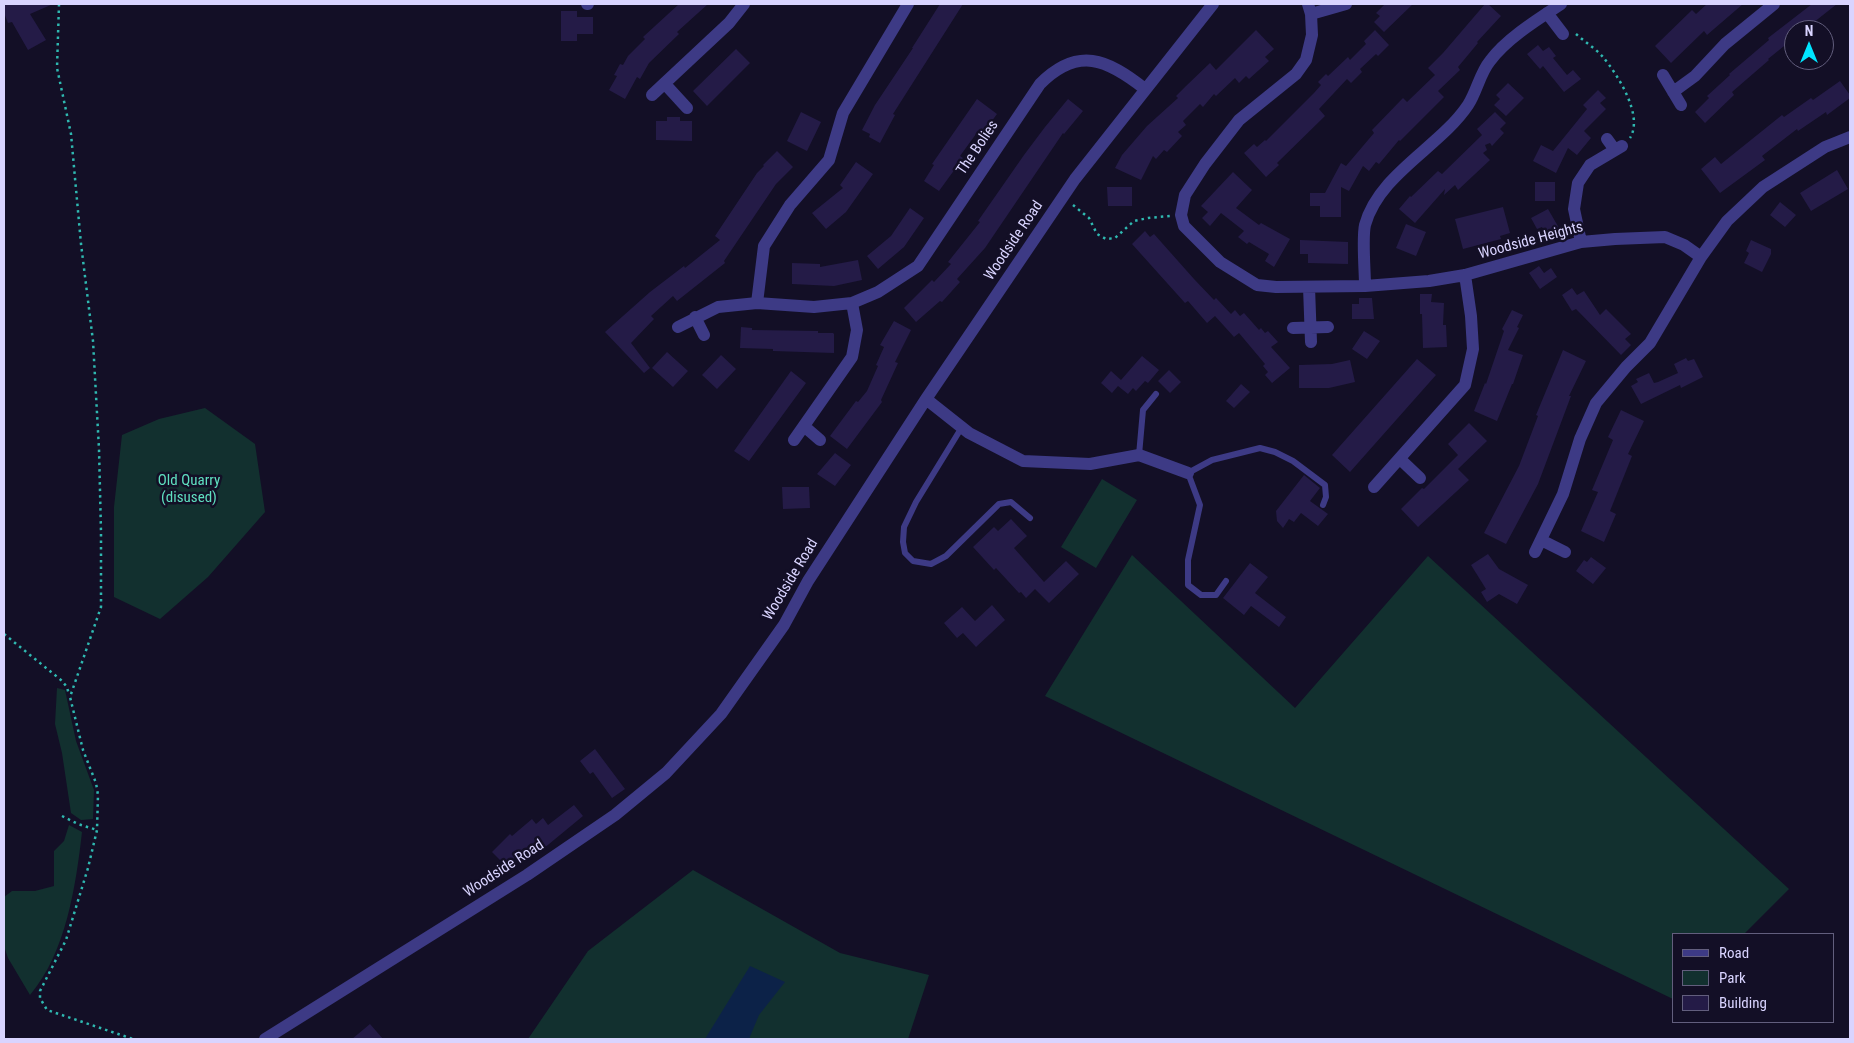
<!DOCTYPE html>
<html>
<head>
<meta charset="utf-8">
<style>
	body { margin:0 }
	#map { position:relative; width:1854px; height:1043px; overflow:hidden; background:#130f26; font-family:"Roboto Condensed",sans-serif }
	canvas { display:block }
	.frame { position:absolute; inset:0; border:5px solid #d9d4ff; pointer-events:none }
	.legend { position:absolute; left:1672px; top:933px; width:162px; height:90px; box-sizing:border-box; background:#130f26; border:1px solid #625e7d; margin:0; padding:6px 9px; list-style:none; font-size:15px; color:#d9d4ff }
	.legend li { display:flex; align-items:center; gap:10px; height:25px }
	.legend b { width:25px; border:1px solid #625e7d }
	.north { position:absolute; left:1784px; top:20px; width:50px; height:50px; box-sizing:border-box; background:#130f26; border:1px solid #625e7d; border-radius:50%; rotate:0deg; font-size:14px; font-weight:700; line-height:20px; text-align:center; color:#d9d4ff }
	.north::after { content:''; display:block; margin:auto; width:18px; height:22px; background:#00e5ff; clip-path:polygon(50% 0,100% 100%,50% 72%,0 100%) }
</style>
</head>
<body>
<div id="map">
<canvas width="1854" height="1043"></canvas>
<div class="frame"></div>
<ul class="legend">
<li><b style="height:6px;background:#3d3a85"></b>Road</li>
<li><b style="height:14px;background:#12302f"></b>Park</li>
<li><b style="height:14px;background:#241b47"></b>Building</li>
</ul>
<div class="north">N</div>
</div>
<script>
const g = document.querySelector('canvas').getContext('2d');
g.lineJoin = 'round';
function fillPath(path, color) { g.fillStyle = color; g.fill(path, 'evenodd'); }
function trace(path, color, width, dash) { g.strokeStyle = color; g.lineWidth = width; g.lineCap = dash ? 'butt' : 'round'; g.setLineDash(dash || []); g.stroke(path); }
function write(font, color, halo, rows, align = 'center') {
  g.font = font + ' "Roboto Condensed",sans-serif'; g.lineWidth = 5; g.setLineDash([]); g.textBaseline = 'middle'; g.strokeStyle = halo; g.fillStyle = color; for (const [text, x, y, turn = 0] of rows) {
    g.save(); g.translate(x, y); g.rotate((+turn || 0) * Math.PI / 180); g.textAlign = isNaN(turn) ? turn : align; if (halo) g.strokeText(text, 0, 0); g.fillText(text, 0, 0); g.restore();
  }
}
const green = new Path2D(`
	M205,408L255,444L265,512L208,577L160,619L114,597V507L122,435L159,419Z
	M1102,479L1137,500L1096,568L1061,547Z
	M1132,555L1295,708L1428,556L1789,889L1744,934H1673V999L1045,696Z
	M57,688L65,690L76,741L94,790L93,819L81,820L71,813L62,753L55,724Z
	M69,825L82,832C76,885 66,953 30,995L8,958L4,946V897L12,891H35L54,886V851L64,841Z
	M693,870L840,953L929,975L908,1039H528L588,951Z`);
const water = new Path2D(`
	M750,966L785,982L759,1015L749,1039H705Z`);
const building = new Path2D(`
	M4,4H53L30,14L46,40L28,50L12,22L8,23L4,13Z
	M679,4H708L677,32L679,34L649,63L640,79L637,77L625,99L609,90L617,76L614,75L620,64L623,65L628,56L645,39L643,37Z
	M940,4H963L893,114L895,115L880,143L869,137L870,134L862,130L875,105L913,48H912Z
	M1385,4H1413L1384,32L1374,22L1380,16L1376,13Z
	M1485,4H1488L1501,16L1477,42L1478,43L1458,67L1460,70L1438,91L1444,97L1400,141L1399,140L1379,164L1376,162L1369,171L1363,166L1349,191L1341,187V217H1320V206H1310V193H1325L1341,163L1346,166L1374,133L1372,130L1403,98L1407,102L1435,75L1428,68L1443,53Z
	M1707,4H1743L1707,35L1704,31L1671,63L1655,46L1692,10L1696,14Z
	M1812,4H1837L1804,30H1794V38L1768,59L1769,60L1732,92L1734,95L1705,123L1695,112L1709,98L1707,96L1730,75L1729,74L1769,40L1768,38Z
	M561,11H577V17H593V34H577V41H561Z
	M1256,30L1274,49L1265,57L1269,61L1249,79L1246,76L1239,83L1235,78L1216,96L1214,94L1203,107L1200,104L1183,121L1186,125L1178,132L1182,136L1167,152L1164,150L1156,159L1153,156L1141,180L1115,168L1122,155L1147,126L1178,98L1176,96L1186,86L1210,63L1216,70Z
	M1375,30L1389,45L1378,56L1376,54L1360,69L1362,72L1351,83L1347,79L1319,109L1325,116L1277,163L1279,165L1266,177L1244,153L1254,144L1257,147L1265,140L1266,141L1314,93L1321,85L1318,82L1326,74L1328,76L1348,57L1350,60L1366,44L1364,41Z
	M1538,45L1543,51L1549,47L1556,56L1553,58L1567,75L1573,70L1581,79L1564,92L1543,66L1540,69L1527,54Z
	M736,49L750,63L707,106L693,91Z
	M1840,81L1850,95V98L1827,115L1826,112L1798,131L1797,129L1762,156L1765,160L1720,193L1701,169L1715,157L1721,164L1782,115L1784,117L1811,98L1813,100Z
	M1508,83L1524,98L1506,116L1494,105L1500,99L1496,95Z
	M1598,90L1606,98L1600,103L1606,109L1584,131L1591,138L1577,155L1568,148L1556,173L1533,161L1541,145L1553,151L1587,109L1583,105Z
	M977,99L997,114L980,137L976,134L960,156L963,158L939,191L924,181L934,165L932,164Z
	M1068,99L1083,111L1064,134L1063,133L985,248L957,279L960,282L942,302L940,301L916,322L904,308L932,280L934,282L951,264L948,262L980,222L978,221L1024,155L1045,127Z
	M801,112L821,122L807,151L787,141Z
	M1495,112L1506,123L1500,129L1504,133L1492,146L1490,143L1485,145L1487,150L1483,153L1490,160L1458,190L1455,185L1444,195L1445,189L1415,223L1399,209L1410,196L1411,197L1438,171L1442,174L1482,135L1477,129Z
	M667,117H680V121H692V141L656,140V121H667Z
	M777,151L793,167L776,184L724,261L725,263L677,301L673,296L651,316L654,319L631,343L650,368L644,373L605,332L650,292L684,266L685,268L720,240L715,236L757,173L764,166L763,165Z
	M856,162L873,174L846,212L826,229L812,213L843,188L840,185Z
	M1837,170L1848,189L1811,211L1800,193Z
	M1233,172L1252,190L1236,208L1259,225L1261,223L1290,239L1274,267L1265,261L1269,254L1249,242L1247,244L1238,237L1244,231L1221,213L1210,226L1202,218L1208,212L1201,206Z
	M1535,182H1555V201H1535Z
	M1107,187H1132V206H1108Z
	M1780,202L1796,215L1785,227L1770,215Z
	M1503,207L1510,233L1500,236L1501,239L1463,249L1455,219Z
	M910,208L924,218L904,247L878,269L867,256L891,236Z
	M1548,209L1559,228L1546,234L1542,227L1537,229L1531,218Z
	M1406,224L1426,232L1416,256L1396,248Z
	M1145,231L1150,237L1154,234L1194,279L1214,300L1216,298L1231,314L1235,310L1240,316L1244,313L1259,330L1261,328L1265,333L1268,331L1278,342L1271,347L1290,368L1272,383L1265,375L1268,372L1263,366L1265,364L1239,333L1234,337L1215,316L1207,323L1188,301L1185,303L1132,244Z
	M1300,240L1348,242V264L1308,263V254H1300Z
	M1751,240L1771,249V254L1762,272L1744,263L1749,253L1746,251Z
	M858,260L862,280L834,286L792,284V263L820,264V267Z
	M1539,266L1544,273L1551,268L1557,277L1540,289L1529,273Z
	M1572,288L1577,295L1584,291L1600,315L1606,309L1631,334L1625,339L1631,345L1621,355L1576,309L1572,311L1562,295Z
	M1420,294H1432L1431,302L1444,303L1443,325H1446L1447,347L1423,348L1422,314H1420Z
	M1359,298H1372L1374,319H1352V304H1359Z
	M1512,310L1523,315L1517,327L1519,328L1508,350L1523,355L1513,384H1512L1497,421L1474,411L1485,383L1486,384L1504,331L1502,329Z
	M894,321L911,330L895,362L898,363L881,400L882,402L847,449L830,436L856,401L858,402L867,391L878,366L876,365L884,347L880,345Z
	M741,327L752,328V330L818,331V333H833L834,334V353L773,351V349L740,348Z
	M1364,331L1380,341L1367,359L1352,349Z
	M1563,350L1586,361L1569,396H1571L1538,484L1506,544L1484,533L1519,466L1538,416L1536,415Z
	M667,352L688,371L673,387L652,368Z
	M721,355L736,369L717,389L702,375Z
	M1142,356L1159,370L1148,383L1145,381L1136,391L1133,388L1128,394L1118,386L1112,393L1101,383L1111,371L1121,380Z
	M1686,358L1688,361L1694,359L1703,377L1681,388L1680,385L1641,404L1631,386L1638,382L1636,379L1649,373L1654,383L1658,382L1678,373L1674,364Z
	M1417,359L1436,375L1350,472L1332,455Z
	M1350,360L1355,382L1329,388H1299V365L1332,364Z
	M1169,370L1181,382L1170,393L1158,381Z
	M791,371L806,383L749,461L734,451Z
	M1241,384L1250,392L1234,408L1226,401Z
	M1621,410L1644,421L1628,454L1632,456L1610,511L1616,514L1604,542L1581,531L1598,492L1592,490L1613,440L1608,437Z
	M1469,423L1487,441L1458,469L1469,480L1418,527L1401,509L1422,488L1424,489L1458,455L1448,444Z
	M835,453L851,465L835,486L817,474Z
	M1304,475L1320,488L1310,501L1328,514L1318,526L1301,513L1294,522L1289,519L1283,528L1277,521L1276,511Z
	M782,487H809L810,508L783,509Z
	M1011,519L1027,536L1014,548L1044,582L1066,561L1079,574L1049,603L1035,589L1026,598L1021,592L1019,593L996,568L994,570L973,547L994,527L998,531Z
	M1488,554L1499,569L1528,585L1517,604L1499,594L1487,602L1481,592L1486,589L1471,565Z
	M1591,557L1606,568L1593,584L1576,571L1584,560L1587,562Z
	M1250,563L1268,577L1255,593L1286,617L1279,627L1251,606L1244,615L1223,598Z
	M992,605L1005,620L976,647L963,633L957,638L944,623L962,607L975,621Z
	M595,749L625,789L612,798L593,772L590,774L580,761Z
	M574,805L583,816L543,849L540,845L522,863L516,857L506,866L492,852L510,834L512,836L532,819L536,824L543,818L548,825Z
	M370,1024L383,1039H352Z`);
const path = new Path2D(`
	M59,4L57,68L71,134L81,244L93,341L99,449L101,532V607L70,697L83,750L96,783L98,795L97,830L88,868L66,940L40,991V998L47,1010L133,1039
	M1576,34C1585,42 1596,49 1603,57C1617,74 1644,115 1630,138
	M1073,205L1089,218L1097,234L1106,239L1115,238L1134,221L1148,218L1170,216
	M4,634L61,680L67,687L69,695
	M62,816L78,824L97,830`);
const service = new Path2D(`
	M962,427L916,502L904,527L903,542L905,553L913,561L931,564L946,556L999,504L1011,502L1030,518
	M1139,455L1143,410L1156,394
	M1226,581L1216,595H1201L1188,585V560L1200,505L1188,473L1212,460L1260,448L1275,452L1293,461L1325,485L1326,497L1323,505`);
const minor = new Path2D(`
	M587,4H588
	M1308,4L1311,14L1312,35L1306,60L1296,74L1239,120L1205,164L1185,195L1181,215L1184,226L1220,262L1257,285L1276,287L1365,286L1429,281L1465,275L1581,242L1615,239L1665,237L1684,245L1701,257
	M1547,13L1563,34
	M1311,14L1346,4
	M1663,75L1681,105
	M665,84L687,108
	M1673,92L1695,76L1725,44L1774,4
	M652,95L729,23L744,4
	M1607,139L1615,150
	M1581,242L1574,209L1578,183L1590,165L1622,146
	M1365,286C1365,271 1362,238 1365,225C1379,174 1440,147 1468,105C1477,91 1480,73 1490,61C1506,39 1538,19 1561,4
	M1309,287L1311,342
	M757,303L764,246L790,205L829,160L843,113L908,4
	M695,317L704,335
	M678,327L718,307L757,303L814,307L852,303L878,292L918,266L1040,84C1078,46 1107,59 1145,89
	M1293,328L1328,327
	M926,399L969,433L1023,461L1090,464L1139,455L1188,473
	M805,427L820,440
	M794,440L852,357L857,330L852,303
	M1400,459L1420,478
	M1374,487L1465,385L1473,349L1471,316L1465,275
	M1541,540L1565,552
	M1535,552L1563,494L1580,439L1596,403L1626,367L1650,343L1701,257L1727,221L1763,187L1825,147L1850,137
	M265,1039L527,875L615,815L666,773L721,714L784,625L808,581L926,399L1075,179L1213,4`);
const streetNames = [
	["The Bolies",978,148,-56],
	["Woodside Road",1014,241,-56],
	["Woodside Heights",1531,241,-15],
	["Woodside Road",791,580,-59],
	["Woodside Road",504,869,-33]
];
const parkNames = [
	["Old Quarry",189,481],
	["(disused)",189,498]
];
fillPath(green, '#12302f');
fillPath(water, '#0c2248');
fillPath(building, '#241b47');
trace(path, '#2fb8b0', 2.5, [2.5, 4]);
trace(service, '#3d3a85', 6);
trace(minor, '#3d3a85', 12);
write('15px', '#d9d4ff', '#130f26', streetNames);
write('15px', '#5fe0c0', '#130f26', parkNames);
</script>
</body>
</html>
